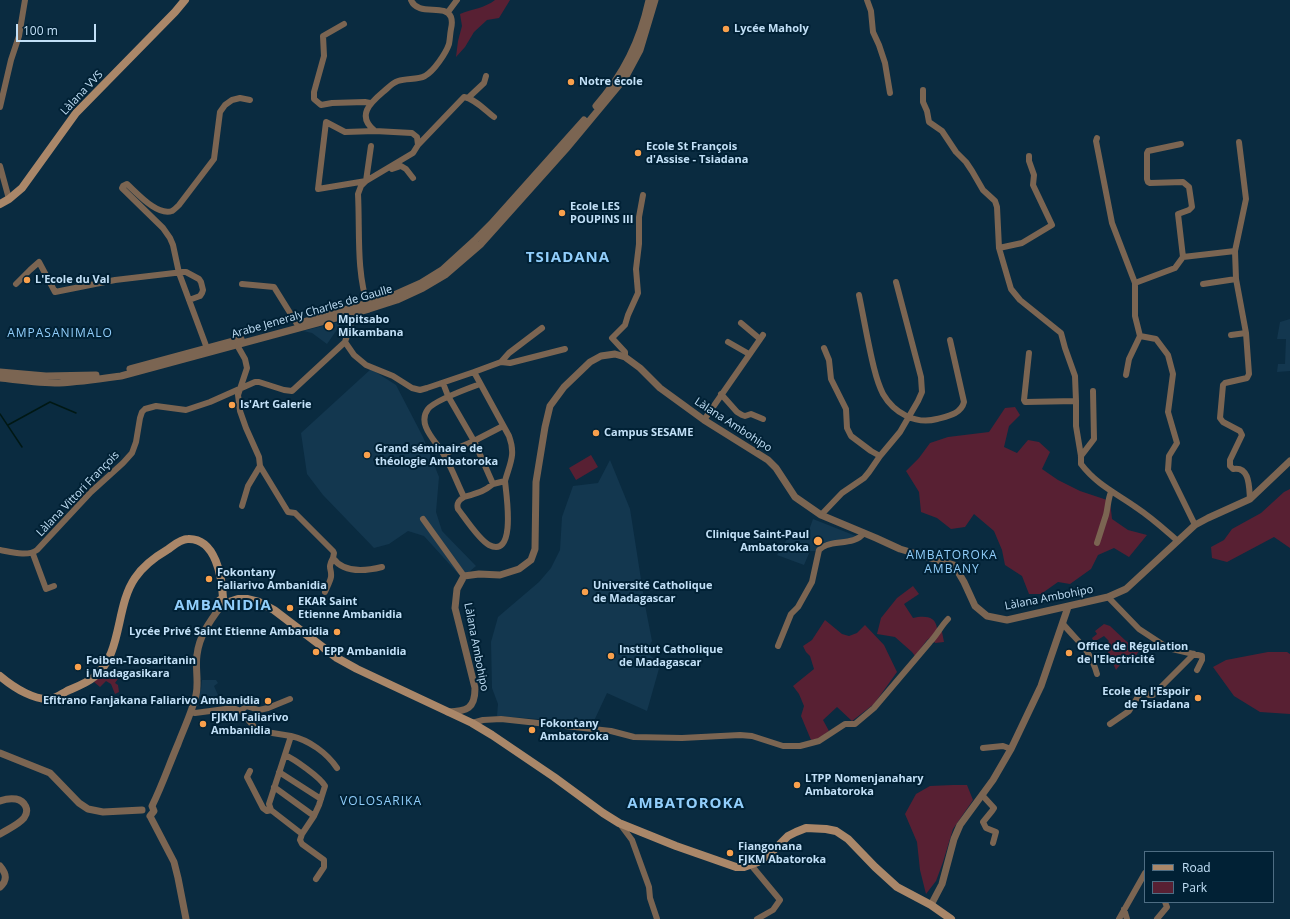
<!DOCTYPE html>
<html>
<head>
<meta charset="utf-8">
<style>
	body { margin:0 }
	#map { position:relative; width:1290px; height:919px; overflow:hidden; background:#0a2b40; font-family:"Open Sans",sans-serif }
	canvas { display:block }
	.legend { position:absolute; left:1144px; top:851px; width:130px; height:52px; box-sizing:border-box; background:#012135; border:1px solid #4e6d83; margin:0; padding:5px 7px; list-style:none; font-size:12px; color:#c2e0f7 }
	.legend li { display:flex; align-items:center; gap:8px; height:20px }
	.legend b { width:20px; border:1px solid #4e6d83 }
	.scale { position:absolute; left:16px; top:24px; width:80px; height:18px; box-sizing:border-box; border:2px solid #c2e0f7; border-top:0; padding-left:5px; font-size:12px; line-height:14px; white-space:nowrap; color:#c2e0f7; -webkit-text-stroke:3px #012135; paint-order:stroke }
</style>
</head>
<body>
<div id="map">
<canvas width="1290" height="919"></canvas>
<ul class="legend">
<li><b style="height:5px;background:#aa8769"></b>Road</li>
<li><b style="height:11px;background:#582033"></b>Park</li>
</ul>
<div class="scale">100 m</div>
</div>
<script>
const g = document.querySelector('canvas').getContext('2d');
g.lineJoin = 'round';
function fillPath(path, color) { g.fillStyle = color; g.fill(path, 'evenodd'); }
function trace(path, color, width, dash) { g.strokeStyle = color; g.lineWidth = width; g.lineCap = dash ? 'butt' : 'round'; g.setLineDash(dash || []); g.stroke(path); }
function write(font, color, halo, rows, align = 'center') {
  g.font = font + ' "Open Sans",sans-serif'; g.lineWidth = 4; g.setLineDash([]); g.textBaseline = 'middle'; g.strokeStyle = halo; g.fillStyle = color; for (const [text, x, y, turn = 0] of rows) {
    g.save(); g.translate(x, y); g.rotate((+turn || 0) * Math.PI / 180); g.textAlign = isNaN(turn) ? turn : align; if (halo) g.strokeText(text, 0, 0); g.fillText(text, 0, 0); g.restore();
  }
}
const built = new Path2D(`
	M1290,319V371L1277,372L1278,364H1285L1286,339H1277L1280,322Z
	M343,321L327,344L312,333L303,331Z
	M371,369L396,385L423,437L439,477L436,512L442,531L476,566L462,578L424,536L408,531L389,544L374,548L323,495L307,474L301,433Z
	M610,460L630,509L645,605L652,641L646,651L660,665L647,711L607,693L593,723L497,716L498,704L492,688L491,642L498,617L539,582L551,568L560,550L562,517L573,486L598,483Z
	M813,519L861,538L827,547L819,551H810L804,565L777,555L791,533L800,539L807,536Z
	M202,680H216L218,683L214,686L218,695L195,707L201,689Z`);
const green = new Path2D(`
	M495,0H510L499,18L487,20L474,32L465,47L456,57L458,41L462,26L460,14C472,9 485,8 495,0Z
	M1015,407L1020,415L1009,426L1004,447L1017,453L1028,440L1039,442L1050,452L1042,469L1058,480L1080,491L1110,501L1112,519L1128,530L1147,535L1129,557L1114,548L1098,555L1091,569L1070,584L1058,582L1041,594H1029L1022,576L1005,565L1002,550L994,531L974,514L965,527L951,529L937,518L921,512L919,492L906,471L919,458L930,443L948,437L989,432L1005,408Z
	M591,455L598,467L576,480L569,468Z
	M1290,489V548L1274,537L1227,562L1212,558L1211,547L1224,540L1232,529L1261,513L1284,492Z
	M913,586L919,594L904,604L913,618C923,616 936,615 937,629L942,632L944,642L935,643L931,637L927,640L915,656L912,652L895,637L877,634L881,618L897,598Z
	M825,620L842,634L849,636L857,633L865,625L884,645L897,672L874,704L852,721L837,707L823,720L829,731L818,739L811,740L801,716L804,706L799,694L793,686L814,669L810,656L806,652L803,646L812,640Z
	M1104,624L1110,626L1126,641L1139,651L1135,657L1130,654L1126,657L1116,670L1106,648V645L1109,641L1104,636L1094,642L1092,638L1097,634L1095,631Z
	M1268,652H1287L1290,654V714L1260,712L1234,696L1213,667L1226,660Z
	M117,672L120,676L115,683L118,685L119,692L115,694L111,684L106,681L100,687L94,682L102,674L111,679Z
	M953,785H967L973,800L953,829L943,862L936,881L926,894L920,870L917,842L905,814L916,794L930,786Z`);
const stream = new Path2D(`
	M0,414L22,447
	M8,425L50,402L76,413`);
const minor = new Path2D(`
	M867,0L871,11L873,32L879,45L885,63L890,93
	M448,12L457,0
	M344,24L323,36L324,56L314,92V99L321,105L332,103L365,102L370,103
	M923,90V102L927,111L929,122L942,131L956,152L966,162L972,171L983,190L995,201L997,207L999,248L1011,289L1020,300L1061,333L1065,348L1075,376L1076,401V426L1081,456V464C1097,485 1116,493 1137,508C1152,518 1165,530 1178,541
	M468,98L484,83L486,76
	M0,107L11,60L19,36L25,0
	M1097,138L1096,141L1112,223L1135,283V316L1140,336L1129,359L1126,375
	M1239,142L1246,199L1235,251L1236,279L1246,333L1249,374L1247,378L1225,383L1223,385L1220,418L1223,422L1240,431L1242,435L1230,460V466L1233,469C1250,466 1249,487 1250,499
	M1181,144L1148,151L1147,153V179L1148,182L1150,183L1183,182L1189,187L1192,207L1189,210L1178,214L1183,257L1235,251
	M418,145L464,97C475,99 485,110 494,117
	M371,146L366,181L318,189L326,122L345,132L375,131
	M0,166L9,199
	M392,169L401,166L406,169L413,178
	M999,248L1022,243L1052,225L1033,185L1034,175L1029,161V156
	M1135,283L1175,268L1183,257
	M16,284L30,270L39,262L55,292L115,280L183,272H186L199,279L201,282L203,290L202,293L200,296L189,300
	M242,284L274,287L297,324
	M1203,284L1236,279
	M859,295C864,319 868,344 874,368C876,376 879,386 883,394C894,413 916,425 937,419C948,416 961,414 964,402L950,340
	M368,307C356,270 360,232 358,194L361,186L366,181L413,153L418,145L417,137L412,133L375,131C356,116 370,103 383,92C388,88 392,83 398,81C407,78 417,80 425,76C434,71 446,53 449,44C450,39 450,34 451,29C452,25 452,20 451,17C445,3 418,17 411,0
	M741,323L760,339
	M1231,335L1246,333
	M1140,336L1156,339L1168,355L1173,374L1168,412L1177,443L1169,456L1168,470L1195,525
	M345,342L354,355L366,365L393,376L412,388L420,390L427,388L474,372L509,436C516,455 510,463 505,481L493,484L474,441L448,396L443,383
	M728,342L749,354
	M237,345L245,359L247,368L238,395L240,411L246,428L259,457L260,466L288,512L295,513L333,551L334,553L333,558C344,574 366,571 382,567
	M824,348L829,360L831,379L846,409L847,428L851,436L871,451L880,456
	M208,351L179,273L173,245L170,238L163,228L122,188L123,186L127,184C138,194 157,216 172,211C174,210 177,207 179,205L214,159L220,112L225,105L232,100L240,98L250,100
	M1029,353L1024,400L1025,402L1076,401
	M625,357V352L612,338L625,325L628,315L638,293L636,269L639,244V217L643,195
	M501,362L510,363L565,349
	M474,372L501,362L509,353L542,328
	M480,384C469,388 434,401 428,409C416,425 437,442 444,455C452,468 457,483 464,497C459,500 456,503 458,509C465,518 479,540 489,545C517,559 506,493 505,481
	M721,394L737,412L742,415L745,416L751,414L763,419
	M704,420L763,335
	M444,454L474,441L503,426
	M1081,456L1094,439L1093,391
	M464,497C477,493 482,493 493,484
	M242,506L248,486L260,466
	M821,515L842,493L864,478L869,472L880,456L900,432L918,401L922,392L921,377L896,282
	M423,519L464,576
	M1097,543C1100,534 1103,524 1106,515C1108,507 1108,499 1111,492
	M0,550C11,552 28,557 37,550L91,492L123,463L132,453L136,442L140,418L142,412L145,409L156,406L186,410L210,402L255,382H259L284,390L292,391L345,342L354,313
	M33,554L46,589L54,586
	M325,592C327,587 330,582 331,577C332,568 327,569 333,558
	M1108,597L1139,629L1168,648L1202,656V660L1197,670
	M1063,624C1079,643 1090,649 1097,674
	M778,646L791,614L798,607L812,582L819,550C821,548 824,546 827,545C838,541 856,544 864,533
	M241,711L246,706L259,710L268,708L290,699
	M191,712L195,713L233,708L241,711L255,728L260,731L291,736
	M472,723L483,720L501,719L611,731L634,737L682,738L740,735L752,736L783,746H800L819,741L845,724H855L874,708L930,642C937,635 941,626 948,619
	M1110,724L1129,711L1139,695L1143,691L1149,695H1153L1194,654
	M983,748L1003,746L1011,749
	M285,755C294,759 320,777 325,786L319,805L314,816L302,834L300,840L302,844L324,860V867L316,879
	M250,771L247,777L263,808L267,811L271,810
	M279,772L321,799
	M274,787L314,816
	M982,795L994,808L992,811L983,822L986,828L996,832L993,843
	M620,824L632,840L649,887L650,898L657,919
	M302,834L271,810L269,804L291,736C309,740 327,753 337,768
	M751,865L780,900L773,910L757,919
	M1124,909L1127,919
	M1119,919L1145,873
	M1157,919L1167,907L1165,902`);
const tertiary = new Path2D(`
	M596,106C624,74 640,41 649,0
	M303,322L394,295L421,283L442,270L476,239L491,224L584,120
	M130,369L241,339
	M0,372L46,376L96,375
	M0,378C19,380 39,383 59,383C80,382 100,379 121,376L369,309L397,300L423,288L445,275L481,244L566,149L625,78L640,50L655,0
	M448,712C467,711 475,709 475,688L455,608L457,589L464,576L479,574L500,575L519,569L531,560L535,549L536,482L545,427L550,406L564,387L590,362L601,356L615,354L625,357L640,368L660,388L704,420L768,460L776,468L795,497L821,515L876,538L900,549L954,565L964,582L975,606L987,616L1007,620L1108,597L1126,589L1195,525L1208,518L1250,499L1290,461
	M0,753L50,773L79,803L88,809L103,812L142,810
	M0,801C5,799 10,798 16,799C25,801 30,810 24,818C18,825 8,829 0,834
	M150,816L154,811L152,806C162,786 169,765 178,744C184,728 192,712 196,695C199,682 195,668 197,655C199,636 210,621 221,606
	M150,816L174,862L178,878L186,919
	M0,866C6,873 8,880 0,887
	M931,905L942,884L954,839L960,825L993,780L1011,749L1041,686L1068,607`);
const secondary = new Path2D(`
	M0,204L9,199L22,188L76,113L175,12L185,0
	M223,598L219,601L220,604L222,607H226L229,605V602
	M229,602L238,599H247L259,602L274,610L337,658L357,669L472,723L492,735L554,777L603,813L619,823L676,846L736,867H744L758,862L770,854L788,836L796,832L806,828L826,829L836,831L848,839L875,867L897,887L931,905L951,919
	M0,676C13,687 37,703 54,698C58,697 63,693 67,691C76,687 87,683 94,677C123,654 115,607 135,578C143,566 155,557 167,550C173,546 180,539 188,539C216,538 222,578 223,598`);
const markers = [
	[726,29,4,"#f9a04c"],
	[571,82,4,"#f9a04c"],
	[638,153,4,"#f9a04c"],
	[562,213,4,"#f9a04c"],
	[27,280,4,"#f9a04c"],
	[329,326,5,"#f9a04c"],
	[232,405,4,"#f9a04c"],
	[596,433,4,"#f9a04c"],
	[367,455,4,"#f9a04c"],
	[818,541,5,"#f9a04c"],
	[209,579,4,"#f9a04c"],
	[585,592,4,"#f9a04c"],
	[290,608,4,"#f9a04c"],
	[337,632,4,"#f9a04c"],
	[316,652,4,"#f9a04c"],
	[1069,653,4,"#f9a04c"],
	[611,656,4,"#f9a04c"],
	[78,667,4,"#f9a04c"],
	[1198,698,4,"#f9a04c"],
	[268,701,4,"#f9a04c"],
	[203,724,4,"#f9a04c"],
	[532,730,4,"#f9a04c"],
	[797,785,4,"#f9a04c"],
	[730,853,4,"#f9a04c"]
];
const poiNames = [
	["Lycée Maholy",734,29],
	["Notre école",579,82],
	["Ecole St François",646,147],
	["d'Assise - Tsiadana",646,160],
	["Ecole LES",570,207],
	["POUPINS III",570,220],
	["L'Ecole du Val",35,280],
	["Mpitsabo",338,320],
	["Mikambana",338,333],
	["Is'Art Galerie",240,405],
	["Campus SESAME",604,433],
	["Grand séminaire de",375,449],
	["théologie Ambatoroka",375,462],
	["Clinique Saint-Paul",809,535,"right"],
	["Ambatoroka",809,548,"right"],
	["Fokontany",217,573],
	["Faliarivo Ambanidia",217,586],
	["Université Catholique",593,586],
	["de Madagascar",593,599],
	["EKAR Saint",298,602],
	["Etienne Ambanidia",298,615],
	["Lycée Privé Saint Etienne Ambanidia",329,632,"right"],
	["Office de Régulation",1077,647],
	["de l'Electricité",1077,660],
	["Institut Catholique",619,650],
	["de Madagascar",619,663],
	["EPP Ambanidia",324,652],
	["Foiben-Taosaritanin",86,661],
	["i Madagasikara",86,674],
	["Ecole de l'Espoir",1190,692,"right"],
	["de Tsiadana",1190,705,"right"],
	["Efitrano Fanjakana Faliarivo Ambanidia",260,701,"right"],
	["FJKM Faliarivo",211,718],
	["Ambanidia",211,731],
	["Fokontany",540,724],
	["Ambatoroka",540,737],
	["LTPP Nomenjanahary",805,779],
	["Ambatoroka",805,792],
	["Fiangonana",738,847],
	["FJKM Abatoroka",738,860]
];
const streetNames = [
	["Làlana VVS",82,93,-47],
	["Arabe Jeneraly Charles de Gaulle",312,312,-16],
	["Làlana Ambohipo",733,425,33],
	["Làlana Vittori François",78,494,-46],
	["Làlana Ambohipo",1049,598,-11],
	["Làlana Ambohipo",476,647,79]
];
const neighbourhoodNames = [
	["AMPASANIMALO",60,334],
	["AMBATOROKA",952,556],
	["AMBANY",952,570],
	["VOLOSARIKA",381,802]
];
const districtNames = [
	["TSIADANA",568,258],
	["AMBANIDIA",223,606],
	["AMBATOROKA",686,804]
];
fillPath(built, '#13374f');
fillPath(green, '#582033');
trace(stream, '#001814', 1.5);
trace(minor, '#7b6552', 6);
trace(tertiary, '#7b6552', 7);
trace(secondary, '#aa8769', 8);
for (const [x, y, r, color] of markers) { const dot = new Path2D(); dot.arc(x, y, r, 0, 2 * Math.PI); g.fillStyle = color; g.fill(dot); trace(dot, '#012135', 1.5); }
write('bold 11px', '#c2e0f7', '#012135', poiNames, 'left');
write('11px', '#c2e0f7', '#012135', streetNames);
g.letterSpacing = '1px';
write('12px', '#91cefb', '#012135', neighbourhoodNames);
g.letterSpacing = '0px';
g.letterSpacing = '1px';
write('bold 15px', '#91cefb', '#012135', districtNames);
g.letterSpacing = '0px';
</script>
</body>
</html>
